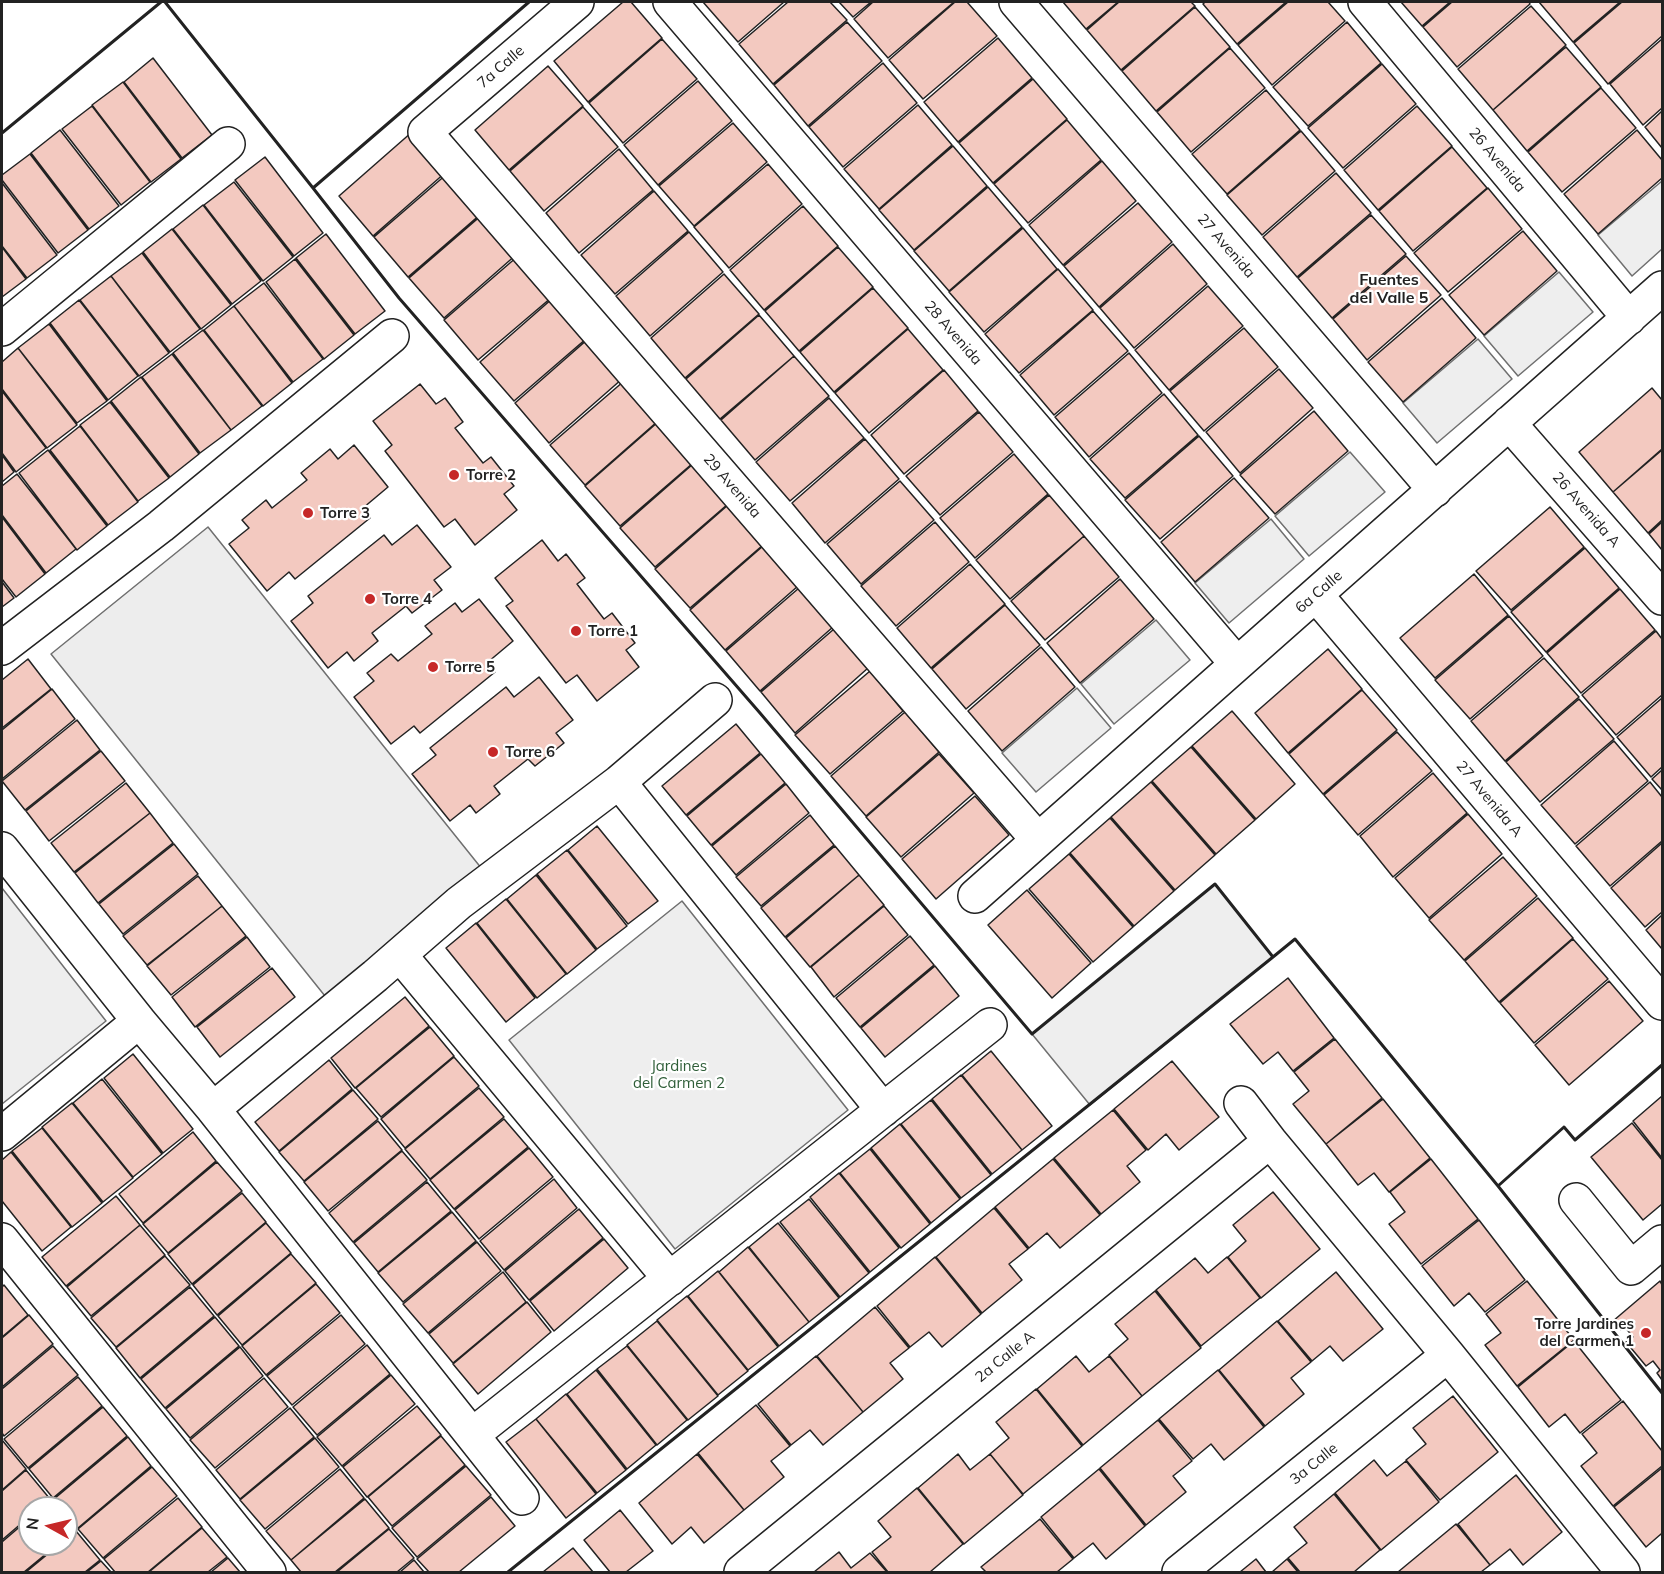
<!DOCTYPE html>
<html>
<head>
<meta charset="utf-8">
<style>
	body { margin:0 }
	#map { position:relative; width:1664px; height:1574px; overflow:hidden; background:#fff; font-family:Mulish,sans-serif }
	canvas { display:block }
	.frame { position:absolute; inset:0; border:3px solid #222; pointer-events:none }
	.north { position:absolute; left:18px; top:1496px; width:60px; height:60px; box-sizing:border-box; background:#fff; border:2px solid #a7a7a7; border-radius:50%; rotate:278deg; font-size:16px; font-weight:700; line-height:24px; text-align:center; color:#222 }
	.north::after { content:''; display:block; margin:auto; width:21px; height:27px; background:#c62828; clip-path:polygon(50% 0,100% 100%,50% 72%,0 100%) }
</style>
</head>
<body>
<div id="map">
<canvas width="1664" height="1574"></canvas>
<div class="frame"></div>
<div class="north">N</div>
</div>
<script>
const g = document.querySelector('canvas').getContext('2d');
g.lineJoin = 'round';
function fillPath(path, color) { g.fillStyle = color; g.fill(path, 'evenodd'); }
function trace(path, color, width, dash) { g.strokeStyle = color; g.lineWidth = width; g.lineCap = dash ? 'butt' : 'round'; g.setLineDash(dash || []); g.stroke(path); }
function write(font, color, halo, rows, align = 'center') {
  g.font = font + ' Mulish,sans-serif'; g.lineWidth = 4.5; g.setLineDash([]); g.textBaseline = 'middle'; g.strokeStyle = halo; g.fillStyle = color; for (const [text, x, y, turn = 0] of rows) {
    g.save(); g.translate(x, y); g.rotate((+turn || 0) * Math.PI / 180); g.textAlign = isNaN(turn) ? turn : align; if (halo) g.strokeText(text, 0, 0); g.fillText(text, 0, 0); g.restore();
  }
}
const green = new Path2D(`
	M1662,181V249L1632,276L1598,235Z
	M1559,272L1593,312L1518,376L1484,336Z
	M1478,339L1512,379L1437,443L1403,403Z
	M1350,452L1385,492L1309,556L1275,516Z
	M1271,519L1304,559L1229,623L1195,583Z
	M1156,620L1190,660L1114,724L1081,684Z
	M1077,688L1111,728L1036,792L1002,753Z
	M1215,884L1273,957L1090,1105L1032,1034Z
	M2,888L106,1021L2,1104Z
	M682,901L848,1110L675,1249L509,1040Z`);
const parking = new Path2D(`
	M208,527L482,869L325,996L51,654Z`);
const building = new Path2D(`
	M623,2H631L662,38L588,102L554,61Z
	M703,2H784L738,42Z
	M788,2H830L847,20L773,84L739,44Z
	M839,2H871L853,17Z
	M873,2H954L888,58L854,19Z
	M955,2H967L997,36L923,99L889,60Z
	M1063,2H1118L1086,29Z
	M1119,2H1191L1195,6L1121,70L1087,30Z
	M1205,2H1286L1237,44L1203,4Z
	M1288,2H1328L1345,21L1272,85L1238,45Z
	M1401,2H1450L1422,26Z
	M1452,2H1529L1530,4L1457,67L1423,27Z
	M1539,2H1620L1573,42Z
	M1622,2H1662V36L1608,84L1574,43Z
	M1531,6L1566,45L1493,110L1458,69Z
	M1195,7L1230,47L1156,111L1122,71Z
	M847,22L882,61L808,126L774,85Z
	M1347,22L1381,63L1308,126L1273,87Z
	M998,38L1032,78L958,142L924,102Z
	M662,39L697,79L623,143L589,103Z
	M1662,39V108L1643,125L1610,84Z
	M1566,47L1601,87L1527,151L1493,110Z
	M1230,48L1265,88L1191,152L1157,112Z
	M153,58L212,135L182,158L124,82Z
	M883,63L917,103L843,167L809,127Z
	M1382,64L1416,104L1343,168L1308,128Z
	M548,66L583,106L509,170L475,130Z
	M1033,79L1067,119L993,183L959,143Z
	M698,81L732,121L658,185L624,145Z
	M123,82L181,159L151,182L92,105Z
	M1601,88L1636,128L1562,192L1528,152Z
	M1266,90L1300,130L1227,194L1192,154Z
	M918,105L952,145L879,209L844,169Z
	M92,106L150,182L121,205L62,129Z
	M1417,106L1452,146L1378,210L1344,170Z
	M583,107L618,147L544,211L510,171Z
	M1662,111V148L1645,127Z
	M1067,120L1101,160L1028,223L994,184Z
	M733,123L767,162L694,226L659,186Z
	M60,130L119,206L89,229L31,153Z
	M1637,130L1662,160V178L1598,234L1564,194Z
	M1301,131L1335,171L1262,235L1227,195Z
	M412,132L446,172L373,236L339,196Z
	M953,146L987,186L914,250L879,210Z
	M1452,147L1487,188L1413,251L1379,211Z
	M619,149L653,190L579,253L546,213Z
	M30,154L88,230L58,253L2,180V175Z
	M265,157L323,233L294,256L235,180Z
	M1102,161L1136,201L1063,265L1029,225Z
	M768,164L802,204L729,268L694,227Z
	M448,173L482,213L408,277L374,237Z
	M1336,173L1371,213L1297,277L1263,237Z
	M234,182L293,257L263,281L204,205Z
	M2,183L57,255L27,278L2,246Z
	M988,187L1022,227L949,291L914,251Z
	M1488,188L1522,229L1448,292L1414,253Z
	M654,191L688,231L615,294L581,255Z
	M1138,203L1172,242L1099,307L1064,266Z
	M203,205L261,281L232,304L173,229Z
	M803,206L838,246L764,310L730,270Z
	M483,214L517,254L444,318L409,278Z
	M1371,215L1406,254L1332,318L1298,278Z
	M1023,228L1057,269L984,332L949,292Z
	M172,229L231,305L201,329L143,252Z
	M1523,231L1557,271L1484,335L1449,295Z
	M689,232L723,272L650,336L616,296Z
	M326,234L385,311L355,334L296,258Z
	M1173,244L1207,284L1134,348L1100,308Z
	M2,247L26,279L2,297Z
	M838,247L873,287L799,351L765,311Z
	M142,253L200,329L170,352L111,276Z
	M518,256L552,297L478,360L444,320Z
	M1406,256L1441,295L1367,360L1333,319Z
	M295,259L354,335L324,359L266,282Z
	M1058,269L1093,310L1019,373L985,334Z
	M724,274L759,314L685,378L651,338Z
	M111,276L169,353L139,376L80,300Z
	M264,283L323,359L293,382L234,306Z
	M1208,286L1243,326L1169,390L1135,350Z
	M873,288L908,328L834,392L800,352Z
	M553,298L587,338L514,401L480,362Z
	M1442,298L1476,338L1403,402L1368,362Z
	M79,300L138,376L108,400L50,323Z
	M234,306L292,383L263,406L204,330Z
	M1093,311L1128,351L1054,415L1020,375Z
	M759,315L794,356L720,419L686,379Z
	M49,324L107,401L77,423L18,348Z
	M1244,328L1278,367L1204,431L1170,391Z
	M908,329L943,370L869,433L835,393Z
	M203,330L262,406L231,430L173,353Z
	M588,339L622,379L549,443L515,403Z
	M18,348L77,425L47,448L2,389V362Z
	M1129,353L1162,393L1089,457L1055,417Z
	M172,354L231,430L200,453L142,377Z
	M794,356L829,396L755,460L721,420Z
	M1279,369L1313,408L1240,473L1206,432Z
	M944,370L978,411L904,474L871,435Z
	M141,377L199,454L170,477L111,401Z
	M624,381L658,421L585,485L550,445Z
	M420,384L436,404L445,398L463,422L455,428L483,463L491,457L514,486L504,494L517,510L475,545L455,519L444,527L385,451L392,445L373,421Z
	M1652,388L1662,400V449L1613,492L1579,452Z
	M2,391L46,448L16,472L2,453Z
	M1164,394L1198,435L1125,498L1090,459Z
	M829,398L864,438L790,501L756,462Z
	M110,402L169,478L138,501L80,425Z
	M1314,411L1348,451L1275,514L1240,475Z
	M979,412L1013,452L940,515L906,476Z
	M658,422L693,463L620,526L585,486Z
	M80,426L138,502L108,525L50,450Z
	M1199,436L1233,476L1160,539L1125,500Z
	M865,439L899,479L825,543L792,503Z
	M354,445L388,487L363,508L370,518L295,579L289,572L267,591L229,544L249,528L242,520L266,500L272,508L307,480L301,473L330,449L338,459Z
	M48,450L107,526L77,550L19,473Z
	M1662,450V520L1648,533L1613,492Z
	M1014,454L1048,494L975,558L940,518Z
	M2,455L14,472L2,482Z
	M693,464L728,504L655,567L620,528Z
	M17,474L76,549L46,573L2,515V486Z
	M1234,478L1269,518L1195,582L1161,542Z
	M900,481L934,520L861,584L827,544Z
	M1049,495L1084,536L1010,599L976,560Z
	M728,505L763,545L690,608L655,569Z
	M1550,507L1584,547L1511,610L1476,571Z
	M2,517L45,574L16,597L2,579Z
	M935,522L969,562L896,626L861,586Z
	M1662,522V550L1649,534Z
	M417,525L451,567L434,580L442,590L412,613L406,606L372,633L378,641L354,661L347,652L328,668L291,621L313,603L308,596L384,535L392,545Z
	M1084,536L1119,577L1045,640L1011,601Z
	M542,540L558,561L566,554L585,578L577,584L604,619L612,613L635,643L626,650L639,667L597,701L577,675L566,683L506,606L513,601L495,578Z
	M763,546L798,586L725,650L690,610Z
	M1585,548L1619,588L1546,652L1511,612Z
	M970,564L1005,604L931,668L897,628Z
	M1474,574L1508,615L1435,678L1400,638Z
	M1120,579L1154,619L1080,683L1047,643Z
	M2,582L14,598L2,607Z
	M799,588L833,627L760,691L726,651Z
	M1620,589L1655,630L1581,693L1547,653Z
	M479,599L513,641L488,662L495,672L420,733L414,726L391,744L354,697L374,681L367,673L391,654L398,661L432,634L425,626L455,603L462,612Z
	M1005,605L1040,645L966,709L932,669Z
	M1509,616L1543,656L1470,719L1435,680Z
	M834,629L868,668L795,733L761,692Z
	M1656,631L1662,639V695L1616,735L1582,695Z
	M1041,647L1075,687L1002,751L968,711Z
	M1328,649L1362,689L1288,753L1255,713Z
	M1544,658L1579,697L1505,761L1471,721Z
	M28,659L51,689L2,728V680Z
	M870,671L903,711L830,774L795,735Z
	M539,677L573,720L556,733L564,743L535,766L528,759L494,786L500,794L476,813L470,805L450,821L412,774L436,755L430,748L506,687L514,697Z
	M52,689L75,719L2,779V730Z
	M1362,690L1397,730L1323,794L1289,754Z
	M1662,698V767L1651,777L1617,737Z
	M1579,699L1614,739L1540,802L1506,762Z
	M1232,711L1295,784L1256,819L1192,746Z
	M905,712L939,752L866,816L831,776Z
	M77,720L100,750L25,810L2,781Z
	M736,724L760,753L686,815L662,786Z
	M1397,732L1432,771L1358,835L1324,795Z
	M1614,741L1648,781L1575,844L1541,805Z
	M1191,747L1255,820L1216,854L1152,781Z
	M101,751L125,781L49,841L26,811Z
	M761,754L785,783L711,845L687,816Z
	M939,754L974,793L901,857L866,817Z
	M1662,770V790L1652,779Z
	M1433,773L1467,813L1393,877L1360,836Z
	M1151,782L1215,855L1175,890L1111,817Z
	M1650,782L1662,797V841L1610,886L1576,846Z
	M126,783L150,813L74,872L51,843Z
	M786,784L809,813L736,875L712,846Z
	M975,796L1009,835L936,899L902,859Z
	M150,813L173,843L98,903L75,873Z
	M1468,814L1502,854L1429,918L1395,878Z
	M810,815L834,845L761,906L736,877Z
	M1110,818L1174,891L1134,926L1070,853Z
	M597,826L658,901L628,924L568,850Z
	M1662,843V912L1645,927L1611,888Z
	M174,844L198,874L123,934L99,904Z
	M835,846L859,875L785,937L761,908Z
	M567,850L627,926L597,949L537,874Z
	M1069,854L1133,927L1093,962L1029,889Z
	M1503,857L1537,896L1464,960L1429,920Z
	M536,875L596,950L567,974L507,899Z
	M859,875L884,905L810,967L786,938Z
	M198,876L222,906L147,965L123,936Z
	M1027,890L1091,963L1052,998L988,925Z
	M1538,898L1573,938L1499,1002L1465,961Z
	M506,899L566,974L537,998L477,923Z
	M222,906L246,936L171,995L147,966Z
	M884,906L908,935L834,997L811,967Z
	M1662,915V949L1646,930Z
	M476,923L535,998L506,1022L446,948Z
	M910,936L934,965L860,1027L836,998Z
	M247,937L270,967L195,1027L172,997Z
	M1573,939L1608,979L1534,1043L1500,1003Z
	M935,966L959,996L885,1057L861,1028Z
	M272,968L295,997L220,1057L197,1027Z
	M1288,978L1334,1038L1293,1071L1278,1052L1263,1064L1230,1024Z
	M1609,981L1643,1021L1569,1085L1535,1045Z
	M405,997L429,1026L355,1088L331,1058Z
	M430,1027L454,1056L381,1117L356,1088Z
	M1335,1039L1382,1098L1326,1144L1293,1104L1309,1091L1294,1072Z
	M991,1051L1052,1126L1022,1150L962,1075Z
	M133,1054L193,1129L163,1153L104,1078Z
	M454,1057L479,1086L405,1148L381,1119Z
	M329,1060L352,1089L279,1151L255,1122Z
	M1172,1061L1219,1117L1179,1150L1166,1134L1148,1150L1114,1109Z
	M961,1075L1022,1150L992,1174L932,1099Z
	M102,1079L162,1154L133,1177L73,1103Z
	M479,1088L504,1117L430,1179L405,1149Z
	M353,1090L378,1119L304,1181L279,1152Z
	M1662,1096V1158L1633,1121Z
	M1383,1099L1430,1158L1389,1192L1374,1173L1358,1185L1326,1144Z
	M931,1100L991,1175L961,1198L901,1124Z
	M72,1103L133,1178L103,1202L42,1127Z
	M1113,1110L1146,1150L1127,1166L1140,1182L1101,1214L1054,1158Z
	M504,1119L528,1147L454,1209L430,1180Z
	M378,1121L402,1150L328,1211L304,1182Z
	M1632,1123L1662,1160V1204L1643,1220L1591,1157Z
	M900,1124L960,1199L931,1223L871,1148Z
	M42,1128L102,1203L72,1227L12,1151Z
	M193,1132L216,1161L143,1223L119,1194Z
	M529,1148L553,1177L479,1239L455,1210Z
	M870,1149L930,1224L901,1248L840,1173Z
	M402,1151L427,1180L353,1242L329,1213Z
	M11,1152L71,1227L42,1251L2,1201V1160Z
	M1053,1159L1100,1215L1060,1248L1047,1233L1029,1248L995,1207Z
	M1431,1159L1478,1219L1421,1264L1389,1224L1405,1212L1390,1192Z
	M217,1162L242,1191L168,1253L143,1224Z
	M839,1173L899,1248L870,1272L810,1197Z
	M554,1179L577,1208L504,1270L480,1241Z
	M427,1182L451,1211L378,1272L354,1243Z
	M1273,1192L1320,1249L1261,1298L1228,1257L1246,1241L1233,1225Z
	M242,1193L266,1222L192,1284L168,1254Z
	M116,1196L140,1225L66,1286L42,1257Z
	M809,1199L869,1273L840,1297L780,1222Z
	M994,1208L1028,1249L1009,1264L1022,1280L982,1313L936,1257Z
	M579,1209L603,1238L529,1300L505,1271Z
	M452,1212L476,1241L403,1302L378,1273Z
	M1479,1220L1525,1280L1485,1312L1469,1293L1454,1306L1422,1266Z
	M266,1223L291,1253L217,1315L193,1285Z
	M778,1223L839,1298L809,1322L749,1247Z
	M140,1225L165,1255L91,1316L67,1287Z
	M604,1239L628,1268L554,1331L530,1301Z
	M477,1242L501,1271L428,1333L403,1304Z
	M748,1247L809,1322L779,1346L719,1272Z
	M291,1254L316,1283L242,1345L218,1316Z
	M165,1256L190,1285L116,1347L91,1318Z
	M935,1257L981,1314L942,1347L929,1332L910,1347L877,1306Z
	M1227,1257L1260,1298L1201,1346L1156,1290L1195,1258L1208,1273Z
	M718,1271L778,1347L748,1370L688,1296Z
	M503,1272L526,1302L453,1363L429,1334Z
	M1336,1272L1383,1329L1343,1361L1330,1346L1312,1361L1278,1321Z
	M1527,1281L1574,1340L1517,1386L1485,1345L1501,1333L1486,1314Z
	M1660,1281L1662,1285V1380L1657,1373L1660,1370L1653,1361L1646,1366L1626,1342L1633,1337L1625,1327L1621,1330L1613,1321Z
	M316,1284L340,1313L266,1375L242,1346Z
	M4,1285L28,1315L2,1337V1287Z
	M190,1287L214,1316L140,1378L116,1348Z
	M1155,1291L1201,1348L1142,1396L1109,1355L1128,1339L1115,1324Z
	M687,1296L748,1371L718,1395L657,1320Z
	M527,1302L551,1332L478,1394L453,1364Z
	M875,1307L909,1348L890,1363L903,1379L863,1412L817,1356Z
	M29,1315L53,1344L2,1387V1338Z
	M341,1315L365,1344L292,1405L267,1376Z
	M215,1317L239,1346L165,1408L141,1379Z
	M657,1321L718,1396L688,1420L627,1345Z
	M1277,1321L1311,1362L1291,1378L1304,1394L1265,1426L1219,1370Z
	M1574,1341L1621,1400L1580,1433L1565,1414L1549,1427L1518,1387Z
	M367,1345L390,1374L317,1435L293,1407Z
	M53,1346L78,1375L4,1436L2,1433V1389Z
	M627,1346L687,1420L657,1445L597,1369Z
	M240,1347L263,1376L190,1438L166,1409Z
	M816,1356L863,1412L823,1445L810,1430L791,1445L758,1404Z
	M1076,1356L1089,1372L1109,1356L1142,1396L1083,1445L1037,1389Z
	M596,1370L656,1445L627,1469L567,1394Z
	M1218,1370L1264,1427L1224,1460L1211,1444L1193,1459L1159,1419Z
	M391,1375L415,1404L342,1466L317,1437Z
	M78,1377L102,1406L28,1468L4,1439Z
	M264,1378L288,1407L215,1468L190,1440Z
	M1036,1389L1082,1446L1023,1494L990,1454L1009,1438L996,1422Z
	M566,1394L626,1470L597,1493L536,1419Z
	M1453,1396L1498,1452L1440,1500L1406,1460L1426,1444L1413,1428Z
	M1623,1401L1662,1451V1466L1613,1506L1581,1466L1597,1453L1582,1434Z
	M756,1405L790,1446L771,1461L784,1477L744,1510L698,1453Z
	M417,1406L441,1435L367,1497L343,1467Z
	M103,1407L127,1436L53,1498L29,1469Z
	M290,1408L314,1437L240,1499L216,1470Z
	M536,1419L596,1494L566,1518L506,1442Z
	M1158,1420L1192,1461L1173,1476L1186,1492L1146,1525L1100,1468Z
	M441,1436L465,1465L392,1526L368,1497Z
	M128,1437L151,1466L78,1528L66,1513V1508H62L54,1499Z
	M315,1438L339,1467L265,1529L240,1500Z
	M2,1440L26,1469L2,1490Z
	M697,1454L744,1510L704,1543L691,1527L672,1544L639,1503Z
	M958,1454L970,1470L990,1454L1023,1495L964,1544L918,1488Z
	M1374,1460L1387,1476L1406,1461L1439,1502L1381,1550L1335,1493Z
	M466,1466L491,1495L417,1557L392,1528Z
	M152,1467L177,1496L103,1558L78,1529Z
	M1662,1468V1536L1661,1534L1646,1547L1614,1507Z
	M340,1469L364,1498L291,1560L266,1531Z
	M1099,1469L1145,1526L1106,1559L1093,1543L1074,1558L1041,1517Z
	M26,1470L50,1499L40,1508H30V1516L2,1540V1491Z
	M1516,1475L1562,1532L1523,1565L1510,1549L1490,1565L1458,1524Z
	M917,1488L963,1544L930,1572H888L872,1552L891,1537L878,1521Z
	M1334,1494L1380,1550L1354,1572H1300L1288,1558L1307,1543L1294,1527Z
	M491,1497L515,1526L459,1572H429L417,1559Z
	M178,1498L202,1527L148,1572H115L104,1559Z
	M365,1499L389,1528L335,1572H301L291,1560Z
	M51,1500L57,1508H42Z
	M620,1510L653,1551L626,1572H610L584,1540Z
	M30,1518V1544H58L24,1572H2V1542Z
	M66,1518L75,1529L66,1537Z
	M1040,1519L1073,1559L1057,1572H986L981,1567Z
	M1456,1524L1490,1565L1481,1572H1398Z
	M202,1528L227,1557L208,1572H149Z
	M389,1529L414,1558L397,1572H337Z
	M76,1531L100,1560L85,1572H26L60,1544H66V1539Z
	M573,1548L593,1572H543Z
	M839,1552L851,1568L870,1553L887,1572H814Z
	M228,1558L240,1572H211Z
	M1256,1559L1266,1572H1240Z
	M1287,1559L1298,1572H1272Z
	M414,1560L424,1572H400Z
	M101,1561L111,1572H87Z`);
const minor = new Path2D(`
	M577,2L425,132L1038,840
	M670,2L1237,664
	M1016,2L1435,490
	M1365,2L1629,318
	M2,329L228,144
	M1509,423L1662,598
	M1316,595L1662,1003
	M2,648L161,526L392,336
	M619,782L883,1110
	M2,849L139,1021L213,1109L522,1498
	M975,896L1662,288
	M400,955L670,1279
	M1241,1103L1270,1141L1448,1355L1623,1572
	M213,1109L375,976L459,903L619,782L715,700
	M2,1134L139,1021
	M1576,1200L1631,1268L1662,1242
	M2,1240L269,1572
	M472,1435L990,1025
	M741,1572L1270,1141
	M1179,1572L1448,1355`);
const wall = new Path2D(`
	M165,2L313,188
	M529,2L313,188L399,298L760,713L1032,1034L1215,884L1273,957L1295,939L1498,1186
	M2,133L161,2
	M1662,1065L1575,1140L1564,1127L1498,1186L1662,1393
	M508,1572L1273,957`);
const markers = [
	[454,475,6,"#c62828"],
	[308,513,6,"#c62828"],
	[370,599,6,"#c62828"],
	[576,631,6,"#c62828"],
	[433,667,6,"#c62828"],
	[493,752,6,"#c62828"],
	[1646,1333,6,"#c62828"]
];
const streetNames = [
	["7a Calle",501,67,-41],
	["26 Avenida",1497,160,50],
	["27 Avenida",1226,246,49],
	["28 Avenida",953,333,49],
	["29 Avenida",732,486,49],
	["26 Avenida A",1586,510,49],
	["6a Calle",1319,592,-41],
	["27 Avenida A",1489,799,50],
	["2a Calle A",1005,1357,-39],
	["3a Calle",1314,1464,-39]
];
const poiNames = [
	["Torre 2",466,475],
	["Torre 3",320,513],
	["Torre 4",382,599],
	["Torre 1",588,631],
	["Torre 5",445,667],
	["Torre 6",505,752],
	["Torre Jardines",1634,1324,"right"],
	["del Carmen 1",1634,1341,"right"]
];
const parkNames = [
	["Jardines",679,1066],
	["del Carmen 2",679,1083]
];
const neighbourhoodNames = [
	["Fuentes",1389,280],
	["del Valle 5",1389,298]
];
fillPath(green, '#eee');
trace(green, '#6f6f6f', 1.5);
fillPath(parking, '#ededed');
trace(parking, '#6f6f6f', 1.5);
fillPath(building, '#f3c9c0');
trace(building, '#222', 1.5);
trace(minor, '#222', 36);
trace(minor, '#fff', 33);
trace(wall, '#222', 3);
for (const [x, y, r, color] of markers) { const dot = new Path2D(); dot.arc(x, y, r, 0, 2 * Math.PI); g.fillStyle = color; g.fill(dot); trace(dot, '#fff', 2); }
write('15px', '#222', '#fff', streetNames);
write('bold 15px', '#222', '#fff', poiNames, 'left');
write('15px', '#2f5e38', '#fff', parkNames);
write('bold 16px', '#222', '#fff', neighbourhoodNames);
</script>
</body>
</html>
